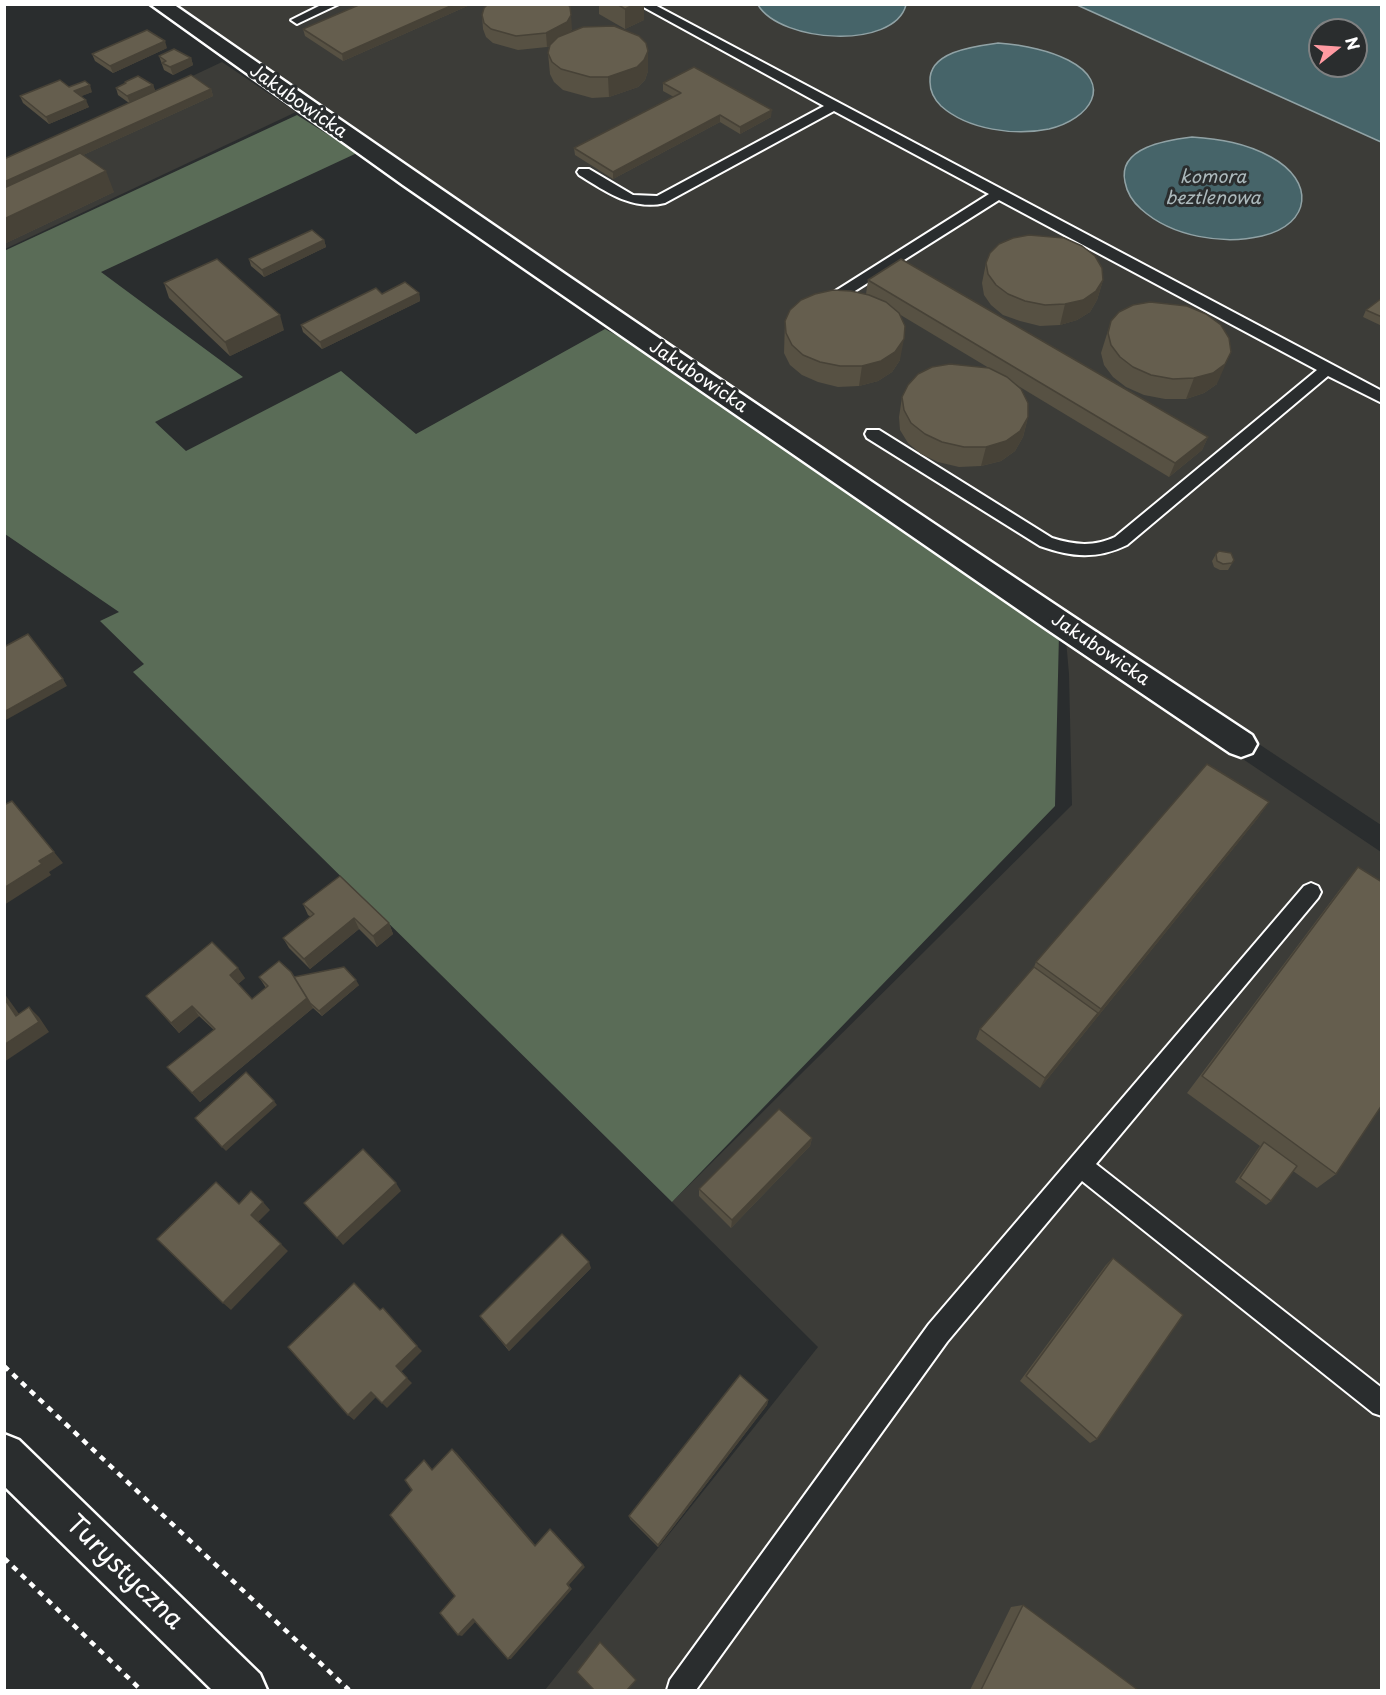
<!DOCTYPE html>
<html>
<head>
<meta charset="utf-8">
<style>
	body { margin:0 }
	#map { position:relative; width:1386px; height:1695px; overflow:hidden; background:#2a2d2e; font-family:"Playpen Sans",sans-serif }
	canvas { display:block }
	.frame { position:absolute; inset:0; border:6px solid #fff; pointer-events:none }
	.north { position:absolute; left:1308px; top:18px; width:60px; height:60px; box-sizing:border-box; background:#2a2d2e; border:2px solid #7f8182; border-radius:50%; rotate:73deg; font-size:16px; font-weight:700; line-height:24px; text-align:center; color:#fff }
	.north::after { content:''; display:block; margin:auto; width:21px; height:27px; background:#ff9aa2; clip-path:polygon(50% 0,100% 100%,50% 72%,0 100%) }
</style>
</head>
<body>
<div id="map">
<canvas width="1386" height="1695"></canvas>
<div class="frame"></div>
<div class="north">N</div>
</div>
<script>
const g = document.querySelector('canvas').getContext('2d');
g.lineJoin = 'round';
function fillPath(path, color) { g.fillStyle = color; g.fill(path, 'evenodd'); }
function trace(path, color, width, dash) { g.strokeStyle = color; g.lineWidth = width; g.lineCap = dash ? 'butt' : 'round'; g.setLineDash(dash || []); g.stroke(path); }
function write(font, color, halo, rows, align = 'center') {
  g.font = font + ' "Playpen Sans",sans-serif'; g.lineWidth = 6; g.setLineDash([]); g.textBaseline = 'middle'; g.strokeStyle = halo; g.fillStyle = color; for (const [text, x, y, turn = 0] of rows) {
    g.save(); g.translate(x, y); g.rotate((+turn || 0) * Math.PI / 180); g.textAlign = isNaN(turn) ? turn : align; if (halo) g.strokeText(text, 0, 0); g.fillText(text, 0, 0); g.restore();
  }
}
const built = new Path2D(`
	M172,5H1381V825L918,518ZM1320,30H1356V66H1320Z
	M222,62L296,112L5,249L4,165Z
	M1066,640L1381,852V1690H545L818,1347L672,1202L1072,805L1069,674Z`);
const green = new Path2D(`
	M297,115L357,153L101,272L243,377L155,422L186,451L341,371L416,434L605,329L640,348L1059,633L1055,806L672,1202L133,672L144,664L100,621L119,612L5,534L4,251Z`);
const water = new Path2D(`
	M758,5H906C894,50 781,43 758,5Z
	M1077,5H1381V142ZM1320,30H1356V66H1320Z
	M998,43C1023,45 1046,49 1068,60C1115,84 1090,119 1049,129C1015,136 968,130 941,106C934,99 930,91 930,82C928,51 976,46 998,43Z
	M1192,137C1220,139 1246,143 1271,157C1315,181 1312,224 1262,236C1223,245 1172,237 1141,209C1133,202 1127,193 1125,182C1117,147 1168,140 1192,137Z`);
const path = new Path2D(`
	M4,1366L349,1690
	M4,1558L141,1690`);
const lane = new Path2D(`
	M323,4H339L301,22L297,24L291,20Z
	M638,4H653L1382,391V403L1328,376L1127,545C1096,560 1071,557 1040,546L867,438L865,434L867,430H879L1052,538C1074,545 1094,547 1115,537L1317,370L999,200L839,301H829L827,298L829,295L989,194L834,111L665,203C632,211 605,191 579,175L577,172L579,169H589L633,195L657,196L824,106Z
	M1311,883L1318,886L1321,892L1318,898L1096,1164L1382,1388V1416L1373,1413L1082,1181L947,1342L696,1690H667L670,1680L929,1324L1304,886Z`);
const street = new Path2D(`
	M150,4H173C530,252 889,496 1252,735L1257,744L1252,753L1241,757L1230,753L1048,630L403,185Z`);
const secondary = new Path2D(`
	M4,1434L19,1440L260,1674L267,1690H212L4,1486Z`);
const wall = new Path2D(`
	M361,4H472L343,61L305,36L303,29Z
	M599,4H644V20L625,29L599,14Z
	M482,15L572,29L570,32L648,71L645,80L638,87L609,97L592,98L563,90L554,82L550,74L548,53L550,46L547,47L518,50L493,43L486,37L483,29Z
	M167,48L113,73L95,61L92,54Z
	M159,56L191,58L193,65L173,75L164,70Z
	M125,82L153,85L155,91L211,89L213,96L83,155L114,192L4,244V159L129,103L118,95L116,88L125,83Z
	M663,83L771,117L740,134L720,122L613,179L575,155L574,148L674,97L663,91Z
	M69,87L92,92L81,96L89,107L49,124L23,103L20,96Z
	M324,240L326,247L264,277L251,266L249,259Z
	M986,263L1103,280L1097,300L1090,312L1077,320L1060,325L1040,326L1020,321L1003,315L991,305L984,295L982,283Z
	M868,280L1208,437L1202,450L1169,477L1015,384L1028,417L1023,437L1015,451L1001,461L981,466L959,467L938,462L921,454L908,443L900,430L899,417L902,397L989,368L899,314L900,360L892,372L878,381L859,386L838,387L818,382L802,375L790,365L784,353L785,321L866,294Z
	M164,283L284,330L230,356L169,298Z
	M419,293L420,301L322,349L303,332L301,325Z
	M1382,298V326L1363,317L1366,310Z
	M1111,321L1217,384L1204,393L1186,399H1165L1144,395L1126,387L1113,377L1104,365L1101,353Z
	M1216,554L1234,560L1228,570H1220L1214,567L1212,561Z
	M1269,802L1257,819L1040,1088L976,1039L980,1029L1034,967L1036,962Z
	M1358,867L1336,1174L1317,1188L1293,1171L1271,1201L1266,1205L1235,1182L1260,1146L1187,1093L1341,888Z
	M303,904L389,923L393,934L377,947L359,929L310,969L289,948L283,938L311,917L308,915Z
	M259,977H294L359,985L322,1016L313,1008L200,1102L167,1067L214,1030L199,1016L179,1033L146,996L245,978L238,984L252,999L266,988Z
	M812,1138L810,1146L731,1228L699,1196V1189Z
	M1113,1258L1097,1439L1090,1443L1020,1381L1106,1265Z
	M591,1268L509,1351L484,1321L480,1316Z
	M768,1400L767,1405L658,1547L630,1519L629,1516Z
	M1023,1605L1138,1690H970L1011,1607Z`);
const shadedWall = new Path2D(`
	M455,4H472L343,61L342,54Z
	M635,4H644V20L625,29V9Z
	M571,15L572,29L568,36L547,47L546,33Z
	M165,41L167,48L113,73L110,66Z
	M648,51V71L645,80L638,87L609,97L608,77Z
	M191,58L193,65L173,75L170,67Z
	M90,85L92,92L77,98L74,91Z
	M153,85L156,92L130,103L127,96Z
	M211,89L213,96L4,191V182Z
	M86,100L89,107L49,124L46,117Z
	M772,110L771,117L740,134V127Z
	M720,115V122L613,179V172Z
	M106,171L114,192L4,244V219Z
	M324,240L326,247L264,277L262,270Z
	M1103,280L1097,300L1090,312L1077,320L1060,325L1065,304Z
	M419,293L420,301L322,349L320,342Z
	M280,315L284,330L230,356L225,342Z
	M904,339L900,360L892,372L878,381L859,386L862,366Z
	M1231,352L1217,384L1204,393L1186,399L1194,378Z
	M1028,417L1023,437L1015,451L1001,461L981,466L986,447Z
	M1208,437L1202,450L1169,477L1175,463Z
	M63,679L67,686L4,721V712Z
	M1269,802L1257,819L1040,1088L1045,1078Z
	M54,852L63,863L49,872L51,875L4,905V888L39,861Z
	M354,918L359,929L310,969L304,959Z
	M389,923L393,934L377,947L373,936Z
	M238,968L245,978L237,985L230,975Z
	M356,980L359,985L322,1016L319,1011Z
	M4,993L27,1025L16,1016L4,998Z
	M307,998L313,1008L200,1102L192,1093Z
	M192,1006L199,1016L179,1033L171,1023Z
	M29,1007L39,1017L49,1032L4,1062V1045Z
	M274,1101L277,1105L226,1151L222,1147Z
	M812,1138L810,1146L731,1228L732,1220Z
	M396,1183L401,1191L343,1245L337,1238Z
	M263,1202L270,1210L258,1222L251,1215Z
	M281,1244L288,1251L231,1310L223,1303Z
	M589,1262L591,1268L509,1351L506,1346Z
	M417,1346L422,1351L401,1372L412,1383L387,1408L382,1403L396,1366Z
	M371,1392L376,1397L354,1420L348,1415Z
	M768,1400L767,1405L658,1547V1545Z
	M452,1449L457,1453L538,1548L535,1546Z
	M553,1531L585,1567L569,1585L572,1589L511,1659H508L567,1584Z
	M473,1619H478L462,1636L458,1635Z`);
const building = new Path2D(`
	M361,4H455L342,54L303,29Z
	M488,4H568L570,7L571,15L567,22L546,33L516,36L491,29L484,23L482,15L484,8Z
	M617,4H635L625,9Z
	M614,26L639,36L646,43L648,51L644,60L637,67L608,77H590L561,69L552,62L548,53L550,45L558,37L583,27Z
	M147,30L165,41L110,66L92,54Z
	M174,49L191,58L170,67L162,63L166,61L159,56Z
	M694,67L772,110L740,127L720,115L613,172L574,148L681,93L663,83Z
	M191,75L211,89L4,182V159Z
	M138,76L153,85L127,96L116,88L126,83L125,82Z
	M60,80L69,87L85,81L90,85L74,91L86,100L46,117L20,96Z
	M80,153L106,171L4,219V188Z
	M312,230L324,240L262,270L249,259Z
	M1029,235L1064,238L1082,246L1095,256L1102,268L1103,280L1096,291L1083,300L1065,304L1045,305L1025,301L1008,294L996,285L988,274L986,263L990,253L999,244L1013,238Z
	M217,259L280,315L225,342L164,283Z
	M901,259L1208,437L1175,463L868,280Z
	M405,282L419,293L320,342L301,325L376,288L382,294Z
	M833,290L851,291L869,295L886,302L899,313L905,326L904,339L895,352L881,361L862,366H840L820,362L803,355L792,345L786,333L785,321L790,310L801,300L815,294Z
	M1382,298V317L1366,310Z
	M1150,302L1187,306L1206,314L1221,325L1229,338L1231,352L1225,364L1213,373L1194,378L1173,379L1151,375L1133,367L1120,357L1111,345L1108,333L1111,321L1119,312L1133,305Z
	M950,364L989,368L1007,377L1021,389L1028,403V417L1020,431L1006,441L986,447H964L942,442L925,434L911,423L904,410L902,397L908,385L918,374L932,367Z
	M1219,551L1231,553L1234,560L1232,563L1223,564L1217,561L1216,554Z
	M28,634L63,679L4,712V647Z
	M1207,764L1269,802L1101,1009L1036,962Z
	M12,801L54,852L39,861L42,864L4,888V805Z
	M1358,867L1382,882V1105L1336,1174L1202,1076Z
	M340,876L389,923L373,936L354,918L304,959L283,938L314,914L303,904Z
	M212,942L238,968L230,975L252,999L268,986L259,977L279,961L291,972L307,998L192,1093L167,1067L215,1029L192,1006L171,1023L146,996Z
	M344,967L356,980L319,1011L310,1003L294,977Z
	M1034,967L1098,1013L1045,1078L980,1029Z
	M4,998L16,1016L29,1007L39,1022L4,1045Z
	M246,1072L274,1101L222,1147L195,1118Z
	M779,1109L812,1138L732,1220L699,1189Z
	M1264,1142L1297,1166L1271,1201L1240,1178Z
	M363,1149L396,1183L337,1238L304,1203Z
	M216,1182L239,1204L251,1191L263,1202L251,1215L281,1244L223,1303L157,1239Z
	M562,1234L589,1262L506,1346L480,1316Z
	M1113,1258L1183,1315L1097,1439L1026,1376Z
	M354,1283L380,1310L383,1308L417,1346L396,1366L407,1378L382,1403L371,1392L348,1415L288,1347Z
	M740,1375L768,1400L658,1545L629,1516Z
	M452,1449L535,1546L550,1529L583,1565L567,1584L570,1588L508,1659L473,1619L458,1635L440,1613L455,1596L390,1515L412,1490L405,1480L424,1460L432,1470Z
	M1023,1605L1138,1690H981Z
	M600,1642L636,1680L627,1690H594L577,1672Z`);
const farStreetnames = [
	["Jakubowicka",298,102,35],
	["Jakubowicka",698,377,34],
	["Jakubowicka",1100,650,34]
];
const farWaternames = [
	["komora",1213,178],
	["beztlenowa",1213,199]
];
const nearStreetnames = [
	["Turystyczna",124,1573,44]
];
fillPath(built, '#3c3c38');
fillPath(green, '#5a6c57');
fillPath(water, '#466469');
trace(water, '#90a2a5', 1.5);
trace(lane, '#fff', 4);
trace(street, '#fff', 5);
trace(secondary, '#fff', 5);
trace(path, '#fff', 4.5, [6, 6]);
fillPath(lane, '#2a2d2e');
fillPath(street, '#2a2d2e');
fillPath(secondary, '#2a2d2e');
fillPath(wall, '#575143');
fillPath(shadedWall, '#474237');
fillPath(building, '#655e4e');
trace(building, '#474237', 1.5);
write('18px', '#fff', '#2a2d2e', farStreetnames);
write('italic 18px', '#acb9bc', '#2a2d2e', farWaternames);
write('26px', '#fff', '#2a2d2e', nearStreetnames);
</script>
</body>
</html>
